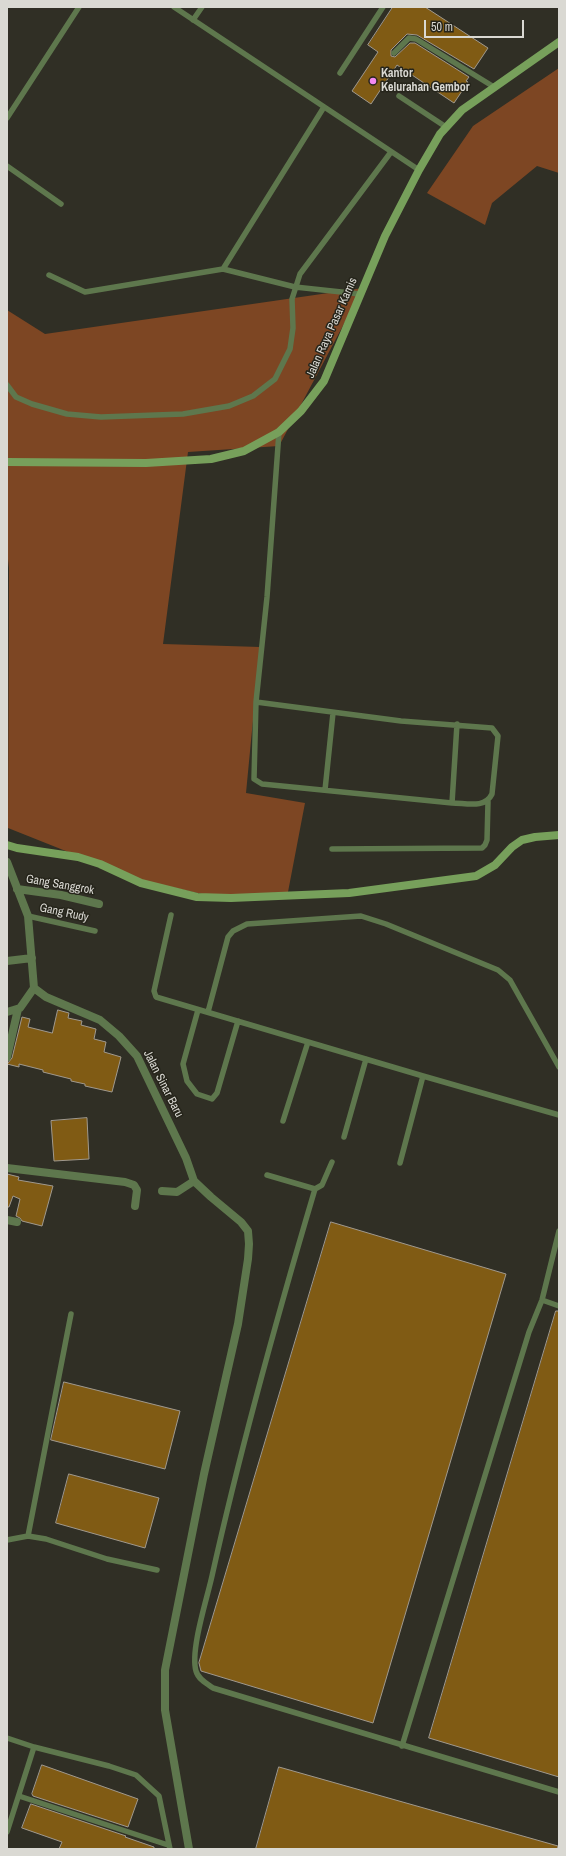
<!DOCTYPE html>
<html>
<head>
<meta charset="utf-8">
<style>
	body { margin:0 }
	#map { position:relative; width:566px; height:1856px; overflow:hidden; background:#302f25; font-family:"Archivo Narrow",sans-serif }
	canvas { display:block }
	.frame { position:absolute; inset:0; border:8px solid #dad9d3; pointer-events:none }
	.scale { position:absolute; left:424px; top:20px; width:100px; height:18px; box-sizing:border-box; border:2px solid #dad9d3; border-top:0; padding-left:5px; font-size:12px; line-height:14px; white-space:nowrap; color:#dad9d3; -webkit-text-stroke:3px #26251b; paint-order:stroke }
</style>
</head>
<body>
<div id="map">
<canvas width="566" height="1856"></canvas>
<div class="frame"></div>
<div class="scale">50 m</div>
</div>
<script>
const g = document.querySelector('canvas').getContext('2d');
g.lineJoin = 'round';
function fillPath(path, color) { g.fillStyle = color; g.fill(path, 'evenodd'); }
function trace(path, color, width, dash) { g.strokeStyle = color; g.lineWidth = width; g.lineCap = dash ? 'butt' : 'round'; g.setLineDash(dash || []); g.stroke(path); }
function write(font, color, halo, rows, align = 'center') {
  g.font = font + ' "Archivo Narrow",sans-serif'; g.lineWidth = 3; g.setLineDash([]); g.textBaseline = 'middle'; g.strokeStyle = halo; g.fillStyle = color; for (const [text, x, y, turn = 0] of rows) {
    g.save(); g.translate(x, y); g.rotate((+turn || 0) * Math.PI / 180); g.textAlign = isNaN(turn) ? turn : align; if (halo) g.strokeText(text, 0, 0); g.fillText(text, 0, 0); g.restore();
  }
}
const green = new Path2D(`
	M559,68V173L537,166L492,203L485,225L427,193L473,126Z
	M363,288L279,446L188,452L163,644L260,647L246,793L305,803L288,892L215,897L136,879L8,828L9,568L7,550V310L45,334Z`);
const building = new Path2D(`
	M393,7H425L488,48L474,69L417,35L407,34L391,50V56L395,57L410,43H415L469,77L466,81L468,82L454,103L397,65L371,104L352,91L378,52L368,45Z
	M58,1010L69,1013L68,1018L82,1021L81,1025L96,1029L94,1039L106,1042L104,1052L121,1057L112,1092L85,1086V1084L71,1081V1079L43,1072V1070L19,1064V1067L7,1064L12,1058L22,1017L30,1019L28,1027L52,1033Z
	M87,1118L89,1159L54,1161L51,1121Z
	M7,1174L19,1177L18,1180L53,1186L42,1226L22,1221L20,1218L16,1216L20,1199L13,1196L9,1207H7Z
	M331,1222L506,1274L373,1723L201,1671L199,1663Z
	M556,1311H559V1777L429,1738Z
	M64,1382L180,1411L165,1469L51,1440Z
	M69,1474L159,1498L145,1548L56,1523Z
	M42,1765L138,1799L128,1827L33,1796L32,1794Z
	M279,1767L558,1846L557,1849H256Z
	M31,1804L126,1836L125,1837L154,1847V1849H59L62,1842L22,1828Z`);
const lane = new Path2D(`
	M174,7L419,170
	M193,20L202,7
	M394,53L409,38L416,39L494,87
	M340,73L383,7
	M399,96L446,127
	M7,118L79,7
	M7,166L61,204
	M223,269L324,107
	M49,275L85,292L223,269L295,287L360,294
	M7,385L16,397L32,404L67,414L101,417L183,414L229,406L253,396L275,379L290,349L293,328L292,299L300,274L391,152
	M256,702L401,721L492,728L498,736L492,794C485,809 466,803 452,803L262,784L254,779L256,702L267,597L279,432
	M325,790L333,713
	M452,803L457,724
	M332,849L482,848L485,845L487,840L488,802
	M171,915L154,991L156,997L423,1076L559,1115
	M28,916L95,931
	M198,1010L183,1064L187,1081L197,1094L212,1099L217,1093L238,1021
	M208,1012L228,937L233,931L247,924L361,916L386,924L498,970L510,980L559,1067
	M283,1121L308,1042
	M344,1137L366,1059
	M400,1163L423,1076
	M267,1175L315,1189L322,1185L332,1162
	M315,1189C277,1317 241,1446 212,1576C207,1599 190,1650 196,1671C198,1679 207,1684 213,1688L559,1792
	M542,1300L559,1306
	M28,1536L46,1539L107,1559L157,1570
	M7,1540L28,1536L71,1314
	M7,1738L34,1747L109,1766L136,1775L159,1796L170,1849
	M402,1746L529,1332L542,1300L559,1231
	M19,1796L168,1845
	M7,1832L34,1747`);
const street = new Path2D(`
	M7,862L28,916L34,988L46,997L100,1020L119,1036L137,1056L186,1158L194,1181L211,1197L241,1222L248,1231L249,1244L248,1259L238,1324L204,1474L165,1670V1710L189,1849
	M17,889L61,895L99,904
	M7,961L32,958
	M7,1012L20,1008L34,988
	M7,1057L18,1009
	M7,1168L125,1182L134,1185L137,1190L135,1206
	M162,1191L177,1192L194,1181
	M7,1220L17,1222`);
const secondary = new Path2D(`
	M7,462L146,463L211,459L244,451L279,432L301,411L324,381L385,236L419,170L440,134L462,110L559,42
	M7,845L17,848L78,857L100,864L141,883L197,897L231,898L349,893L476,876L495,865L512,847L522,840L535,837L559,835`);
const markers = [
	[373,81,4,"#f489f0"]
];
const poiNames = [
	["Kantor",381,74],
	["Kelurahan Gembor",381,88]
];
const streetNames = [
	["Jalan Raya Pasar Kamis",332,328,-66],
	["Gang Sanggrok",60,885,10],
	["Gang Rudy",64,913,12],
	["Jalan Sinar Baru",163,1084,63]
];
fillPath(green, '#7d4623');
fillPath(building, '#805b14');
trace(building, '#a0998e', 1);
trace(lane, '#5e774d', 5.5);
trace(street, '#5e774d', 8);
trace(secondary, '#77a05b', 8);
for (const [x, y, r, color] of markers) { const dot = new Path2D(); dot.arc(x, y, r, 0, 2 * Math.PI); g.fillStyle = color; g.fill(dot); trace(dot, '#26251b', 1.5); }
write('bold 12px', '#dad9d3', '#26251b', poiNames, 'left');
write('12px', '#dad9d3', '#26251b', streetNames);
</script>
</body>
</html>
